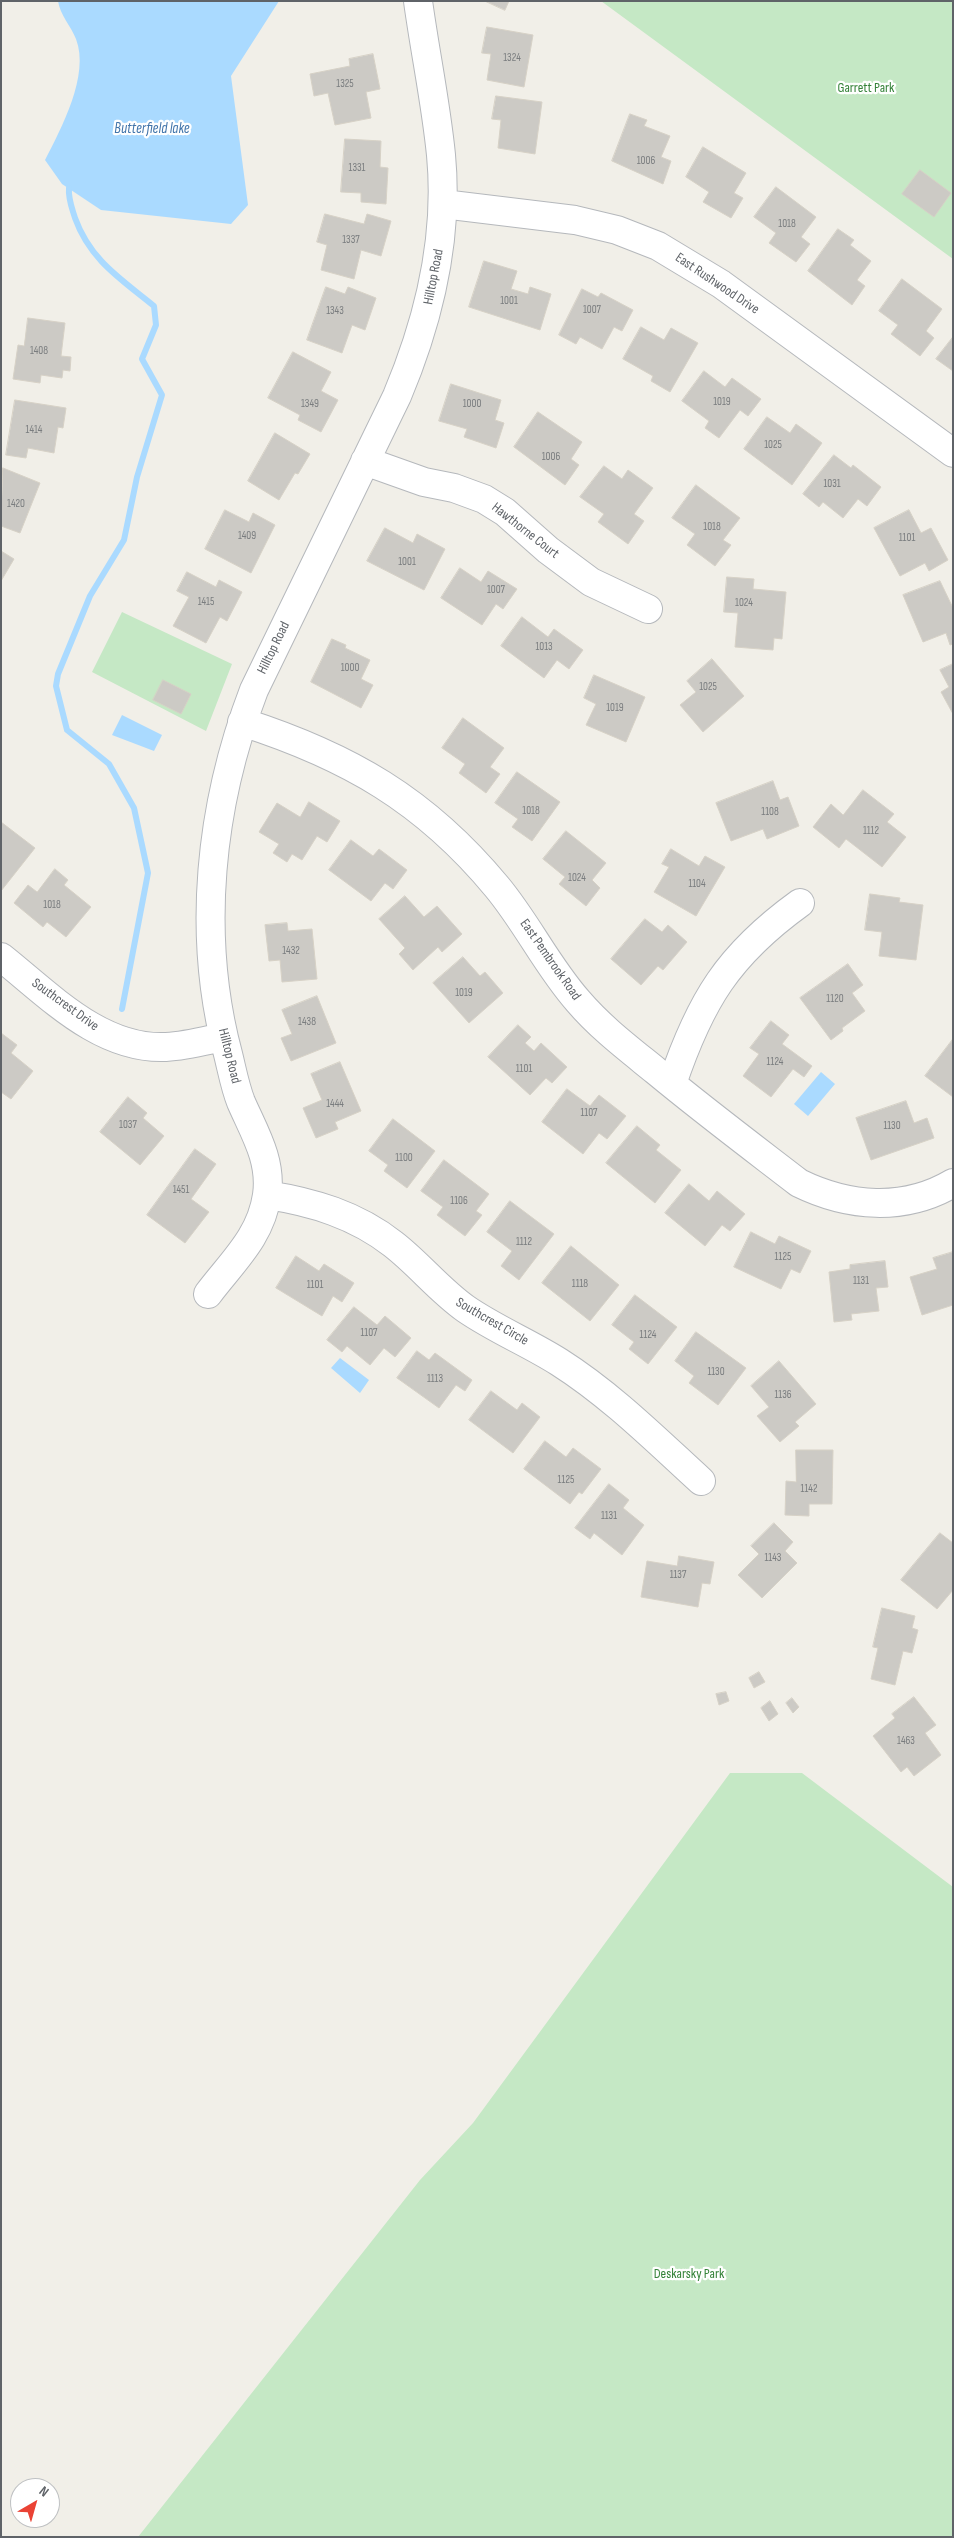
<!DOCTYPE html>
<html>
<head>
<meta charset="utf-8">
<style>
	body { margin:0 }
	#map { position:relative; width:954px; height:2538px; overflow:hidden; background:#f1efe8; font-family:"Sofia Sans Condensed",sans-serif }
	canvas { display:block }
	.frame { position:absolute; inset:0; border:2px solid #5f6368; pointer-events:none }
	.north { position:absolute; left:10px; top:2478px; width:50px; height:50px; box-sizing:border-box; background:#fff; border:1px solid #bfc1c3; border-radius:50%; rotate:38deg; font-size:14px; font-weight:700; line-height:20px; text-align:center; color:#5f6368 }
	.north::after { content:''; display:block; margin:auto; width:18px; height:22px; background:#ea4335; clip-path:polygon(50% 0,100% 100%,50% 72%,0 100%) }
</style>
</head>
<body>
<div id="map">
<canvas width="954" height="2538"></canvas>
<div class="frame"></div>
<div class="north">N</div>
</div>
<script>
const g = document.querySelector('canvas').getContext('2d');
g.lineJoin = 'round';
function fillPath(path, color) { g.fillStyle = color; g.fill(path, 'evenodd'); }
function trace(path, color, width, dash) { g.strokeStyle = color; g.lineWidth = width; g.lineCap = dash ? 'butt' : 'round'; g.setLineDash(dash || []); g.stroke(path); }
function write(font, color, halo, rows, align = 'center') {
  g.font = font + ' "Sofia Sans Condensed",sans-serif'; g.lineWidth = 4.5; g.setLineDash([]); g.textBaseline = 'middle'; g.strokeStyle = halo; g.fillStyle = color; for (const [text, x, y, turn = 0] of rows) {
    g.save(); g.translate(x, y); g.rotate((+turn || 0) * Math.PI / 180); g.textAlign = isNaN(turn) ? turn : align; if (halo) g.strokeText(text, 0, 0); g.fillText(text, 0, 0); g.restore();
  }
}
const green = new Path2D(`
	M601,1H953V259Z
	M122,612L232,664L206,731L92,672Z
	M730,1773H802L953,1887V2537H138L420,2180L473,2123Z`);
const water = new Path2D(`
	M58,1H279L231,76L248,205L231,224L101,210L62,184L45,160C61,129 90,75 76,39C71,26 60,15 58,1Z
	M122,715L162,735L154,751L112,735Z
	M821,1072L835,1084L808,1116L794,1104Z
	M340,1358L369,1380L360,1393L331,1368Z`);
const stream = new Path2D(`
	M69,188C68,199 72,208 75,218C90,260 121,279 154,306L156,325L142,359L162,395L137,477L124,540L90,596L58,674L56,686L67,730L109,764L134,808L148,873L122,1009`);
const building = new Path2D(`
	M485,1H509L505,10Z
	M487,27L533,35L524,87L487,80L491,54L482,53Z
	M373,54L380,89L366,92L371,118L335,125L328,93L314,96L310,74L350,66L349,59Z
	M496,96L542,102L535,154L498,148L501,120L492,119Z
	M630,114L647,120L644,126L670,136L661,157L671,161L663,184L612,161Z
	M345,139L381,141L380,167L388,168L386,204L361,202V193L341,192Z
	M703,147L746,173L734,193L743,198L731,218L703,202L709,192L686,177Z
	M920,170L951,193L934,217L902,194Z
	M776,187L816,217L801,237L810,244L796,262L769,243L776,233L754,217Z
	M325,214L364,224L367,214L391,221L381,256L361,250L354,279L321,270L327,245L317,242Z
	M838,229L854,240L850,245L871,261L857,280L865,286L852,305L808,271Z
	M484,261L517,271L511,289L528,294L530,287L551,294L540,330L469,307Z
	M902,279L942,309L926,331L934,338L920,356L891,334L898,325L879,311Z
	M326,287L345,294L348,287L376,298L365,330L352,325L342,353L307,340Z
	M582,289L598,297L601,293L633,310L622,331L614,327L602,349L580,337L576,344L559,335Z
	M28,318L65,323L61,356L71,357L70,371L63,370L62,378L41,375L40,383L13,379L18,345L24,346Z
	M641,327L664,340L671,328L698,343L670,392L651,381L653,376L623,359Z
	M953,337V371L936,359Z
	M293,352L331,372L321,391L338,400L321,432L298,420L300,415L268,398Z
	M704,371L725,387L732,378L761,399L748,416L740,410L719,438L705,428L709,421L682,401Z
	M451,384L501,400L495,420L504,423L496,448L464,437L467,429L439,421Z
	M15,400L66,408L63,428L58,427L54,453L28,448L26,458L6,455Z
	M538,412L582,442L571,459L579,465L565,485L514,447Z
	M767,417L790,433L796,424L822,443L792,485L744,449Z
	M275,433L310,454L298,474L295,473L279,500L248,481Z
	M834,455L851,468L853,465L881,487L867,506L858,499L843,518L823,502L819,507L803,494Z
	M604,466L622,479L628,470L653,488L634,514L644,521L628,544L598,522L604,514L580,497Z
	M3,468L40,483L20,533L1,526Z
	M696,485L740,518L723,540L731,545L715,566L687,545L695,534L672,518Z
	M225,510L249,522L253,513L275,525L251,573L205,549Z
	M909,510L921,533L931,528L948,560L929,571L925,563L900,576L874,528Z
	M385,528L413,543L417,534L445,549L424,590L367,561Z
	M1,551L14,559L1,581Z
	M460,568L481,582L488,571L517,589L503,609L496,604L482,625L441,598Z
	M187,572L216,587L219,580L242,592L227,621L220,617L206,643L173,626L189,597L177,591Z
	M727,577L754,579L753,589L786,592L782,639L774,638L773,650L735,647L738,613L724,612Z
	M940,581L953,608V644L950,645L946,633L923,642L903,595Z
	M522,617L548,637L554,629L583,650L569,669L557,660L544,678L501,646Z
	M332,639L346,645L345,648L370,660L361,679L373,685L361,708L311,682Z
	M712,659L744,696L703,732L680,705L696,692L687,681Z
	M953,664V714L941,692L949,687L940,670Z
	M594,675L645,697L626,742L586,725L596,704L584,698Z
	M163,680L191,694L181,714L153,700Z
	M463,718L504,748L490,767L500,774L486,793L459,773L465,764L442,748Z
	M517,772L560,802L532,841L512,827L518,819L495,803Z
	M773,781L780,800L788,797L799,826L767,839L763,829L731,841L716,803Z
	M863,790L894,814L887,822L906,837L882,867L846,839L839,848L813,827L831,804L843,815Z
	M309,802L340,821L327,842L317,836L302,860L292,854L287,862L273,853L279,844L259,832L277,803L300,817Z
	M1,822L35,848L1,891Z
	M566,831L606,863L592,880L600,888L586,906L559,884L565,877L543,859Z
	M351,840L373,856L379,849L407,870L393,889L385,883L371,901L329,870Z
	M671,849L699,866L705,856L725,867L696,916L654,892L669,867L662,864Z
	M55,869L68,880L64,885L91,907L66,937L47,922L43,927L14,903L28,885L37,892Z
	M870,894L900,898L899,902L923,905L916,960L879,956L882,932L865,930Z
	M405,896L424,917L437,906L462,934L442,952L438,947L413,970L399,954L405,948L379,919Z
	M645,919L662,932L668,925L687,942L663,970L658,966L641,985L611,959Z
	M287,923L288,931L312,929L317,979L282,982L280,960L269,961L265,925Z
	M463,957L480,976L485,972L503,993L469,1023L433,983Z
	M848,964L863,985L852,993L865,1011L842,1028L843,1031L831,1040L800,998Z
	M317,996L336,1043L291,1061L281,1038L292,1034L282,1010Z
	M771,1021L789,1035L782,1044L812,1066L804,1077L793,1069L771,1097L743,1076L759,1054L750,1048Z
	M518,1025L531,1037L525,1043L534,1051L541,1043L567,1067L552,1083L546,1078L530,1095L488,1057Z
	M1,1033L17,1045L11,1053L33,1071L11,1099L1,1092Z
	M953,1039V1097L925,1076Z
	M340,1062L361,1111L335,1122L338,1129L316,1138L303,1108L322,1100L311,1074Z
	M567,1089L590,1106L599,1095L626,1116L607,1139L599,1133L583,1154L542,1122Z
	M128,1097L147,1113L143,1118L164,1136L140,1165L100,1132Z
	M906,1101L914,1123L927,1118L934,1138L871,1160L856,1118Z
	M393,1119L435,1151L407,1188L384,1171L388,1165L369,1151Z
	M637,1126L660,1145L656,1150L681,1170L655,1203L606,1163Z
	M195,1149L216,1164L191,1199L209,1212L185,1243L147,1215Z
	M444,1160L489,1194L476,1211L482,1215L465,1236L437,1215L443,1207L421,1191Z
	M689,1184L709,1201L717,1191L745,1214L730,1231L722,1225L705,1246L665,1213Z
	M510,1201L554,1234L519,1280L501,1266L512,1251L487,1232Z
	M751,1232L775,1244L779,1236L811,1251L800,1273L791,1269L781,1289L734,1267Z
	M571,1246L619,1285L590,1321L542,1283Z
	M953,1252V1305L922,1315L910,1277L937,1269L933,1258Z
	M296,1256L319,1271L324,1264L354,1283L342,1302L333,1296L322,1316L276,1288Z
	M885,1261L888,1287L876,1288L879,1311L851,1314L852,1320L834,1322L829,1272L850,1269V1265Z
	M635,1295L677,1327L648,1364L629,1349L634,1342L612,1325Z
	M354,1307L377,1325L385,1316L411,1338L395,1357L384,1348L370,1365L347,1346L342,1352L327,1340Z
	M696,1332L746,1368L718,1405L689,1383L694,1376L675,1361Z
	M417,1351L429,1360L435,1353L472,1380L465,1391L456,1385L439,1408L397,1378Z
	M779,1361L816,1404L795,1422L799,1426L780,1442L757,1416L769,1407L751,1386Z
	M491,1391L517,1410L522,1403L540,1417L513,1453L469,1420Z
	M545,1441L566,1457L573,1448L601,1469L582,1494L579,1492L570,1504L524,1469Z
	M796,1450H833L832,1504H809V1516L785,1515L786,1481L796,1482Z
	M609,1484L629,1500L623,1508L644,1525L622,1555L594,1533L590,1539L575,1528Z
	M774,1523L793,1542L785,1551L797,1563L762,1598L738,1575L759,1554L751,1546Z
	M940,1533L953,1543V1590L937,1609L901,1580Z
	M679,1556L714,1562L710,1584L702,1583L698,1607L641,1597L647,1561L677,1566Z
	M882,1608L915,1616L912,1628L918,1630L912,1653L903,1651L895,1685L871,1679L878,1648L873,1647Z
	M759,1672L765,1682L754,1688L749,1678Z
	M726,1692L729,1701L719,1705L716,1694Z
	M914,1697L936,1725L925,1733L941,1755L914,1776L907,1767L901,1772L873,1736L895,1718L892,1714Z
	M792,1698L799,1707L793,1713L786,1703Z
	M770,1701L778,1714L769,1721L761,1708Z`);
const minor = new Path2D(`
	M443,204L575,220L617,230L658,246L721,284L953,453
	M365,461L424,482L454,488L484,499L505,512L548,550L591,582L648,609
	M242,722C348,756 425,800 497,887C527,923 547,966 578,1001C601,1028 629,1049 656,1071C703,1110 751,1146 799,1183C848,1207 904,1212 953,1183
	M1,957C49,995 100,1050 166,1047C186,1046 204,1041 223,1037
	M672,1084C700,1001 728,955 800,903
	M267,1195C313,1202 356,1215 393,1244C419,1264 439,1290 466,1309C495,1329 529,1343 559,1362C611,1395 656,1440 701,1481
	M208,1294C232,1262 261,1237 267,1195C272,1160 254,1132 241,1102C235,1087 232,1070 228,1054C196,934 210,805 254,690L397,396C429,320 449,239 441,155C436,104 425,52 418,1`);
const numberNames = [
	["1324",512,58],
	["1325",345,84],
	["1006",646,161],
	["1331",357,168],
	["1018",787,224],
	["1337",351,240],
	["1001",509,301],
	["1007",592,310],
	["1343",335,311],
	["1408",39,351],
	["1019",722,402],
	["1349",310,404],
	["1000",472,404],
	["1414",34,430],
	["1025",773,445],
	["1006",551,457],
	["1031",832,484],
	["1420",16,504],
	["1018",712,527],
	["1409",247,536],
	["1101",907,538],
	["1001",407,562],
	["1007",496,590],
	["1415",206,602],
	["1024",744,603],
	["1013",544,647],
	["1000",350,668],
	["1025",708,687],
	["1019",615,708],
	["1018",531,811],
	["1108",770,812],
	["1112",871,831],
	["1024",577,878],
	["1104",697,884],
	["1018",52,905],
	["1432",291,951],
	["1019",464,993],
	["1120",835,999],
	["1438",307,1022],
	["1124",775,1062],
	["1101",524,1069],
	["1444",335,1104],
	["1107",589,1113],
	["1037",128,1125],
	["1130",892,1126],
	["1100",404,1158],
	["1451",181,1190],
	["1106",459,1201],
	["1112",524,1242],
	["1125",783,1257],
	["1131",861,1281],
	["1118",580,1284],
	["1101",315,1285],
	["1107",369,1333],
	["1124",648,1335],
	["1130",716,1372],
	["1113",435,1379],
	["1136",783,1395],
	["1125",566,1480],
	["1142",809,1489],
	["1131",609,1516],
	["1143",773,1558],
	["1137",678,1575],
	["1463",906,1741]
];
const parkNames = [
	["Garrett Park",866,88],
	["Deskarsky Park",689,2274]
];
const streetNames = [
	["Hilltop Road",434,277,-79],
	["East Rushwood Drive",717,284,34],
	["Hawthorne Court",525,531,38],
	["Hilltop Road",274,648,-64],
	["East Pembrook Road",550,960,55],
	["Southcrest Drive",65,1005,36],
	["Hilltop Road",229,1056,76],
	["Southcrest Circle",492,1322,30]
];
const waterNames = [
	["Butterfield lake",152,129]
];
fillPath(green, '#c5e8c5');
fillPath(water, '#aadaff');
trace(stream, '#aadaff', 6);
fillPath(building, '#cccac5');
trace(building, '#d6d1c6', 1);
trace(minor, '#b5b8bc', 30);
trace(minor, '#fff', 28);
write('11px', '#7a7d7f', null, numberNames);
write('14px', '#348238', '#fff', parkNames);
write('14px', '#5f6368', '#fff', streetNames);
write('italic 15px', '#4174aa', '#fff', waterNames);
</script>
</body>
</html>
